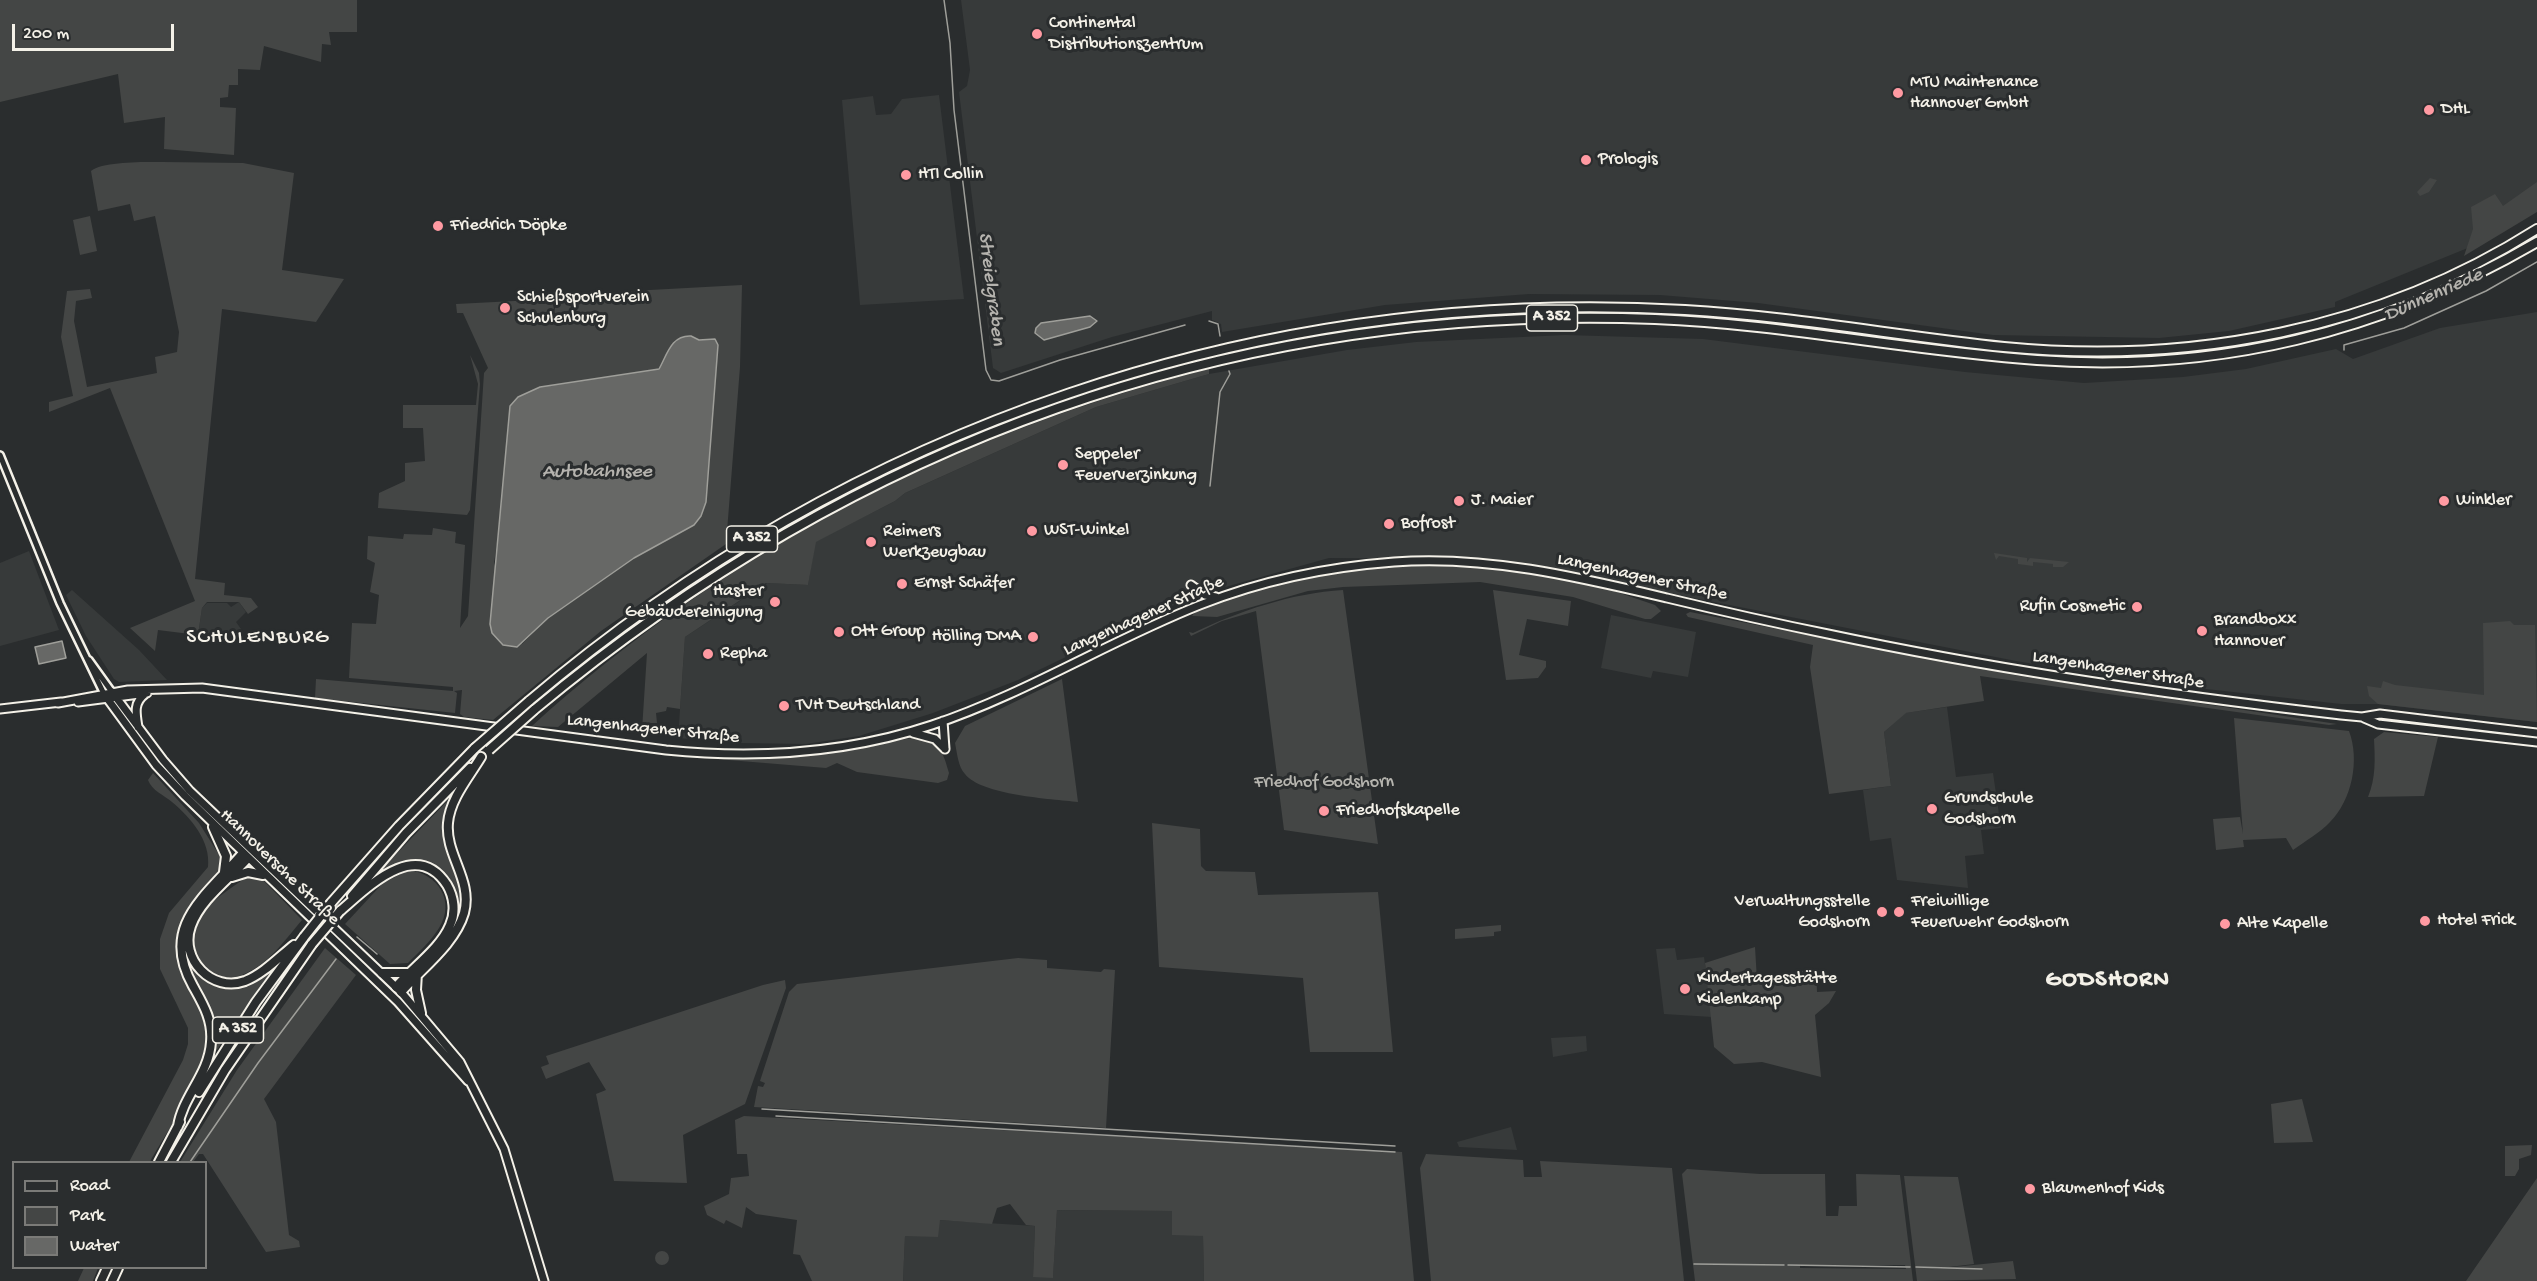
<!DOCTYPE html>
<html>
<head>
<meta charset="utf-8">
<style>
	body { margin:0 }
	#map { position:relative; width:2537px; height:1281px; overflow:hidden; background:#2a2d2e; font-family:"Gochi Hand",sans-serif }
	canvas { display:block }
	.legend { position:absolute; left:12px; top:1161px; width:195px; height:108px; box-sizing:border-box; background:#2a2d2e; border:2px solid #7b7b78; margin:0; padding:8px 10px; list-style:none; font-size:18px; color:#f4f1e8 }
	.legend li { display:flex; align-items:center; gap:12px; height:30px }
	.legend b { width:30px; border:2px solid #7b7b78 }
	.scale { position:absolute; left:12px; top:24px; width:162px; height:27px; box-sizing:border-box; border:3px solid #f4f1e8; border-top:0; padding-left:8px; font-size:18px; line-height:21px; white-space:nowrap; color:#f4f1e8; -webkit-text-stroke:4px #2a2d2e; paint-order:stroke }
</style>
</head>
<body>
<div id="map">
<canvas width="2537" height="1281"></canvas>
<ul class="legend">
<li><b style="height:8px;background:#2a2d2e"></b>Road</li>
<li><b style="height:16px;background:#444645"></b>Park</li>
<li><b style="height:16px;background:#676866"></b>Water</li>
</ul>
<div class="scale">200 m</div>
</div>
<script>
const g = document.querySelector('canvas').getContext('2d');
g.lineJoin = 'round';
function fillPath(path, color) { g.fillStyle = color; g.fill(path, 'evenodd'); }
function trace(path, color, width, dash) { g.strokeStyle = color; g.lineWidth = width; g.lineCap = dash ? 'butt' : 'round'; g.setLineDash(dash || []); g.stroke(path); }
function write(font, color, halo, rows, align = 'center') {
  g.font = font + ' "Gochi Hand",sans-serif'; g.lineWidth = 6; g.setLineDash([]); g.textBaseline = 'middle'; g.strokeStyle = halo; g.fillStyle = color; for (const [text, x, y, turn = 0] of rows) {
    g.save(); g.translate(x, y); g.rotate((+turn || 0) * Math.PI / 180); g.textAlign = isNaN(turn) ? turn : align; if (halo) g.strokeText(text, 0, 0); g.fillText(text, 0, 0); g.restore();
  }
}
const built = new Path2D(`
	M961,0H2537V211L2480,243L2335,302V307L2229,331L2159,338L1993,335L1758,303L1660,295L1529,294L1385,305L1222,332L1221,324L1212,320V311L1112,337L1001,373L993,368L959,92L967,86L970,70Z
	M939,95L964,299L860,305L842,100L873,96L876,115L891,114L902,99Z
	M2537,312V722L2378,704H2341L2152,683L2016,661L1494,559L1329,558L1193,596L1018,680L933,713L859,736L806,744L739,743L678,738L685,637L767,583L808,585L815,542L895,501L905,493L1096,407L1209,374L1347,350L1416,342L1565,335L1703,339L1965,372L2084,383L2183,377L2246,369L2336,349L2353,359L2440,328Z
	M29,551L59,630L0,646V563Z
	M72,590L139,650L167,680L119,682L114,679L86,636L66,595Z
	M239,602L246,612L236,622L241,629L226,639L198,635L202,608L207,603H227L231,607Z
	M1611,615L1696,632L1688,677L1653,671L1651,678L1601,668Z
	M1947,707L1956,777L1993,773L2001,828L1981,830L1984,854L1965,856L1968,888L1897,880L1891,838L1870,841L1863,790L1891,786L1884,732L1905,713Z
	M1675,948L1677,960L1704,957L1712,1017L1664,1014L1656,949Z
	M1586,1036L1587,1051L1553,1057L1551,1038Z
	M1511,1127L1517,1150L1459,1147L1457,1142Z
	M1057,1210L1172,1211L1203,1236L1204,1281H903L905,1236L939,1220L1035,1226L1033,1276L1053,1277Z`);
const green = new Path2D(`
	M0,0H357V32H329L331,45L322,44L321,62L264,46L260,70L238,69V85H229L228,97L220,98V107L236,108L234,155L164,149L165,117L124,123L118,74L0,102Z
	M162,162L243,163L294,173L282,270L344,279L316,322L222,309L195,579L225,583L224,595L251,598L258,607L248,614L239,602H207L202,608L198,635L158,630L155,651L130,628L195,601L110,388L49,412V402L73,396L61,337L67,291L90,289L92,298L76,301L74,321L87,387L157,373L155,357L177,352L179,332L155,216L134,221L130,204L98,211L91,171C103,161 147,162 162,162Z
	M2430,178L2437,180L2429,192L2420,196L2417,192Z
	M2537,182V212L2464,256L2473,229L2471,207L2495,194L2503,206Z
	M90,216L97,251L80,255L73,220Z
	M742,285L740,367L726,544L601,631L493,720L464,717L460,714L462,690L454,691L457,693L455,713L315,698L316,679L453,691V687L349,678L352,623L376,624L379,595L370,592L375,563L367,559L368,536L403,539L404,534L432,535L433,528L456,532L455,543L465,545L460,628L468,616L484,373L488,368L463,313H457L456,304L553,299L554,312L558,295ZM691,336L699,340L711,339L718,345L706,502L701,516L694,525L634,558L548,618L522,644L494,563L501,518L510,406L540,387L659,369C667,355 672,335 691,336Z
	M470,355L479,373L480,384L470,510L467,515L378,508L379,493L405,481V463L425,461L423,428H403V405H476L478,384Z
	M1209,369V374L1096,407L905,493L895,501L816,542L808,585L766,583L685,637L680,709L667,707L666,711L656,713L657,723H650L649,730H642L647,653L558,727L532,726C723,552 959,432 1209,369Z
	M1994,553L2027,558V562L2030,558L2069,562L2063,567H2053V564L2033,562V566L2018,564V559L1999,556L1996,560Z
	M1400,564L1494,566L1599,586L1655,605L1661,611L1651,619H1645L1573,597L1480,582L1343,587L1308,591L1217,617L1192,616C1201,604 1223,599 1237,594C1293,576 1341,569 1400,564Z
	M1343,590L1378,844L1284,830L1256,611L1222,621L1191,636L1189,632L1193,633C1239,611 1292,593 1343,590Z
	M1493,590L1571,601L1568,626L1527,619L1519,655L1546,661V667L1538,678L1506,680Z
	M1690,612L2019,676L2337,724L2329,725L1980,676L1984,701L1906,713L1884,732L1891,786L1829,794L1810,667L1813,645L1688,617L1686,614Z
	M2510,621L2514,625H2535L2537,722L2378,704L2369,696L2367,686L2381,688L2383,681L2395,685L2484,695L2483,623Z
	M1062,679L1078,802C1051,799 981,795 965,774C958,767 957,752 955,743L965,726Z
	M2234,718L2349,731C2360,760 2352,800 2330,822C2320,833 2305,841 2293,850L2286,838L2243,840L2244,847L2216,850L2213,819L2240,817L2243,834Z
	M2384,732L2438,737L2424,796L2368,797C2376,778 2375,759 2374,739Z
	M917,737C940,744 943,751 949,773L947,780L938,783L857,772L837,763L826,768L704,758L784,757L829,753Z
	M153,773L199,823L223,861C220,891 185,905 178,934C171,967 194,987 203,1016C219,1064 172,1121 150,1162H129L183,1060L188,1044V1028L160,969V939L169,913L208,867C211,841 191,818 172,802C164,795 152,791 148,780Z
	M454,794L446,816L464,894L459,921L443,944L454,922L449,882L444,876L435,869L414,862L402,864L378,873Z
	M1152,823L1200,829L1201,866L1206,871L1255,872L1258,895L1378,892L1393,1052H1310L1303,978L1159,967Z
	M409,870C438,874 456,901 439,928C431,941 419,952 408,963L390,964L345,924L383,883Z
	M245,878L262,879L302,920C285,940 267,966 242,975C205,989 181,945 200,916C210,901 230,889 245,878Z
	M201,905C196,918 189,932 187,946C181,976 221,990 244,985C255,983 263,972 272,970L214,1054V1044L182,947Z
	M1501,925V931L1494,932V936L1455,939V929Z
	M1755,947L1757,980L1787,985V973L1816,969L1817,992L1836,991L1829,1003L1815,1015L1821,1077L1762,1062L1734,1064L1714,1047L1705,963Z
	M325,948L356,975L264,1099L276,1122L289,1235L299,1241L300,1247L266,1252L203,1154H199L193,1162H180L237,1070Z
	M1018,958L1047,960V968L1101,972L1104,969L1115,970L1106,1128L754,1107L758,1086L763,1087L765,1083L760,1081L789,992L797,984Z
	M785,980L786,988L745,1104L683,1135L687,1183L614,1181L596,1094L606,1090L589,1062L546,1079L541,1067L549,1064L546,1056L763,985Z
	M2302,1099L2313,1142L2274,1143L2271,1104Z
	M744,1116L1402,1152L1414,1281H1204L1203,1236L1172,1235V1211L1057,1210L1053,1278L1033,1277L1035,1226L1026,1225L1010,1204L997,1208L992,1224L940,1220L938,1237L905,1236L903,1281H812L800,1255L793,1254L797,1220L756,1214L746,1207L742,1228L726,1220L724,1224L707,1215L704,1206L729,1194L731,1178L749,1176L747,1154H737L735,1120Z
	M2532,1145L2531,1155L2519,1159V1169L2515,1176H2505V1146Z
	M1426,1154L1523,1160L1524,1177H1542L1540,1161L1672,1168L1684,1281H1431L1420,1168Z
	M1687,1169L1760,1174H1825L1826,1216H1838L1839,1206H1857L1856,1174L1900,1175L1913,1281H1695L1682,1174ZM1800,1265H1905L1906,1269L1800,1268Z
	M1904,1176L1958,1177L1974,1264L1924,1270L2013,1261L2016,1279L1917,1281Z
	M2537,1178V1281H2466Z
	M655 1258a7 7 0 1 1 14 0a7 7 0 1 1-14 0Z
	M84,1268H98L93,1281H78Z`);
const water = new Path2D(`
	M1090,316L1097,321L1090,327L1044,340L1035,333L1036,328L1041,323Z
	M691,336L699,340L715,339L718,345L706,502L701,516L694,525L634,558L548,618L517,647L503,645L492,633L490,624L510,406L518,397L540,387L659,369C667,355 671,335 691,336Z
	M62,641L66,658L39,664L35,647Z`);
const stream = new Path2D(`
	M944,0L950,43L954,110L986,370L991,380L999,381L1060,360L1185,325
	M1209,321L1218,324L1220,336
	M2344,350V345L2404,328L2486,291L2537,262
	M1210,486L1220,392L1230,374L1229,371
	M357,937L377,954
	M762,1109L1395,1146
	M776,1116L1395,1152
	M190,1162L258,1063L336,959
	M1694,1264L1784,1265
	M1788,1265L1910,1267
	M1916,1267L1982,1269`);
const minor = new Path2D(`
	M0,455L60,603L104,694
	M89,660L112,692`);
const major = new Path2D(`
	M1191,585L1205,595L1216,597
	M112,692L163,760L190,791L401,992L460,1062L504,1149L544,1281
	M104,694L156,765L185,796L398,1002L468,1081
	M78,702L147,693
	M58,703L128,690L202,688L666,750C756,759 845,754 932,725C1025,694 1109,641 1200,605C1263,580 1327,567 1394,562C1486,555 1578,577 1667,598C1721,611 1774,623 1828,634C1998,670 2169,695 2341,715L2362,717L2380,714L2537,733
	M0,709L61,702
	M2364,718L2378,724L2537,742
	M943,721L945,749
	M138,727C136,714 133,703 145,694
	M913,733L935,739L945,749`);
const highway = new Path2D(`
	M529,701C853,426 1260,286 1685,310C1792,316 1898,336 2004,347C2190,365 2378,330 2537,229
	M534,710C855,442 1236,303 1655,319C1783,324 1909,351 2037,360C2217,373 2381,333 2537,242
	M213,827L226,856L224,872
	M247,859C229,879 200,900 191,926C179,959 212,993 245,981C263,974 279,957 294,945
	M232,877L248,872L263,875
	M352,896L406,833L470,768
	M331,903L399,826L475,748
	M340,911C367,888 416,837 447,885C454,897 456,912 450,925C440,949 413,967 396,987
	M382,973H409
	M417,973L416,990L421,1013
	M401,992C422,968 455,944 464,913C473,880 445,855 448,823C450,799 469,777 481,757
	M199,1092L256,1002L304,937
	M178,1126C183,1096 209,1074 211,1042C213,1020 203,1004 193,986C159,926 206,896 242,854
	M159,1162L180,1122
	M171,1162L225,1070L312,944
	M101,1281L107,1268
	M112,1281L118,1268`);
const highwayBridge = new Path2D(`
	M475,748L529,701
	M489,750L534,710
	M304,937L331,903
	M312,944L340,911`);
const markers = [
	[1037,34,6,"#ff9aa2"],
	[1898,93,6,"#ff9aa2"],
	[2429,110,6,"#ff9aa2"],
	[1586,160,6,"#ff9aa2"],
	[906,175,6,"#ff9aa2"],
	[438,226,6,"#ff9aa2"],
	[505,308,6,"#ff9aa2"],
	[1063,465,6,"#ff9aa2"],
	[1459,501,6,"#ff9aa2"],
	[2444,501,6,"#ff9aa2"],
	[1389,524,6,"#ff9aa2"],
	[1032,531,6,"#ff9aa2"],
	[871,542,6,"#ff9aa2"],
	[902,584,6,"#ff9aa2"],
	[775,602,6,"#ff9aa2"],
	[2137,607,6,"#ff9aa2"],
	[2202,631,6,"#ff9aa2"],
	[839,632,6,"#ff9aa2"],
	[1033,637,6,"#ff9aa2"],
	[708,654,6,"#ff9aa2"],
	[784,706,6,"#ff9aa2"],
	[1932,809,6,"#ff9aa2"],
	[1324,811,6,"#ff9aa2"],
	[1882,912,6,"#ff9aa2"],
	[1899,912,6,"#ff9aa2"],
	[2425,921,6,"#ff9aa2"],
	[2225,924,6,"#ff9aa2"],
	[1685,989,6,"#ff9aa2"],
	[2030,1189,6,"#ff9aa2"]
];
const shields = [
	[1552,318,51],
	[752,539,51],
	[238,1030,51]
];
const shieldNames = [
	["A 352",1552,318],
	["A 352",752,539],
	["A 352",238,1030]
];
const poiNames = [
	["Continental",1049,24],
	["Distributionszentrum",1049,45],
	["MTU Maintenance",1910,83],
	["Hannover GmbH",1910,104],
	["DHL",2441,110],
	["Prologis",1598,160],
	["HTI Collin",918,175],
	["Friedrich Döpke",450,226],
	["Schießsportverein",517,298],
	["Schulenburg",517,319],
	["Seppeler",1075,455],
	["Feuerverzinkung",1075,476],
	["J. Maier",1471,501],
	["Winkler",2456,501],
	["Bofrost",1401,524],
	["WST-Winkel",1044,531],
	["Reimers",883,532],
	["Werkzeugbau",883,553],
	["Ernst Schäfer",914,584],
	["Haster",763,592,"right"],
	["Gebäudereinigung",763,613,"right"],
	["Rufin Cosmetic",2125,607,"right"],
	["Brandboxx",2214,621],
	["Hannover",2214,642],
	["Ott Group",851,632],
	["Hölling DMA",1021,637,"right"],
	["Repha",720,654],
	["TVH Deutschland",796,706],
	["Grundschule",1944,799],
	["Godshorn",1944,820],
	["Friedhofskapelle",1336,811],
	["Verwaltungsstelle",1870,902,"right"],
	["Godshorn",1870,923,"right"],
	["Freiwillige",1911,902],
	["Feuerwehr Godshorn",1911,923],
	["Hotel Frick",2437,921],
	["Alte Kapelle",2237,924],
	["Kindertagesstätte",1697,979],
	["Kielenkamp",1697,1000],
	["Blaumenhof Kids",2042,1189]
];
const streetNames = [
	["Langenhagener Straße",1642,578,12],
	["Langenhagener Straße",1144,617,-24],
	["Langenhagener Straße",2118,671,9],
	["Langenhagener Straße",653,730,6],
	["Hannoversche Straße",279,868,44]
];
const parkNames = [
	["Friedhof Godshorn",1324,783]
];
const waterNames = [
	["Streielgraben",990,289,83],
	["Dünnenriede",2434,296,-24],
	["Autobahnsee",597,473]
];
const quarterNames = [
	["SCHULENBURG",258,639]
];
const districtNames = [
	["GODSHORN",2108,981]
];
fillPath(built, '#373a3a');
fillPath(green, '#444645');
fillPath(water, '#676866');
trace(water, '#9f9f9a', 1.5);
trace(stream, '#9f9f9a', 1.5);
trace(minor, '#f4f1e8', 10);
trace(major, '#f4f1e8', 11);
trace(highway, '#f4f1e8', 12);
trace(minor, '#2a2d2e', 5);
trace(major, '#2a2d2e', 7);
trace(highway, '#2a2d2e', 8);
trace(highwayBridge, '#f4f1e8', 12, []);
trace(highwayBridge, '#2a2d2e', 8);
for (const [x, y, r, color] of markers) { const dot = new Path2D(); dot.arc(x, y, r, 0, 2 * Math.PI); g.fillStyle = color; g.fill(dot); trace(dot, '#2a2d2e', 2); }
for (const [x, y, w] of shields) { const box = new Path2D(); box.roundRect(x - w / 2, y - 13, w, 26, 4.5); g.fillStyle = '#2a2d2e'; g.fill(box); trace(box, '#f4f1e8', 1.5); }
write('bold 16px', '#f4f1e8', null, shieldNames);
write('18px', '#f4f1e8', '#2a2d2e', poiNames, 'left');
write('18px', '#f4f1e8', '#2a2d2e', streetNames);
write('18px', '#b6b5af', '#2a2d2e', parkNames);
write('italic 20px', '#b5b3ae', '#2a2d2e', waterNames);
g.letterSpacing = '1.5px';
write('21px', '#f4f1e8', '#2a2d2e', quarterNames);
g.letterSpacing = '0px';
g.letterSpacing = '1.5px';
write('bold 24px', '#f4f1e8', '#2a2d2e', districtNames);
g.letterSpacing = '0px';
</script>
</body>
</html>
